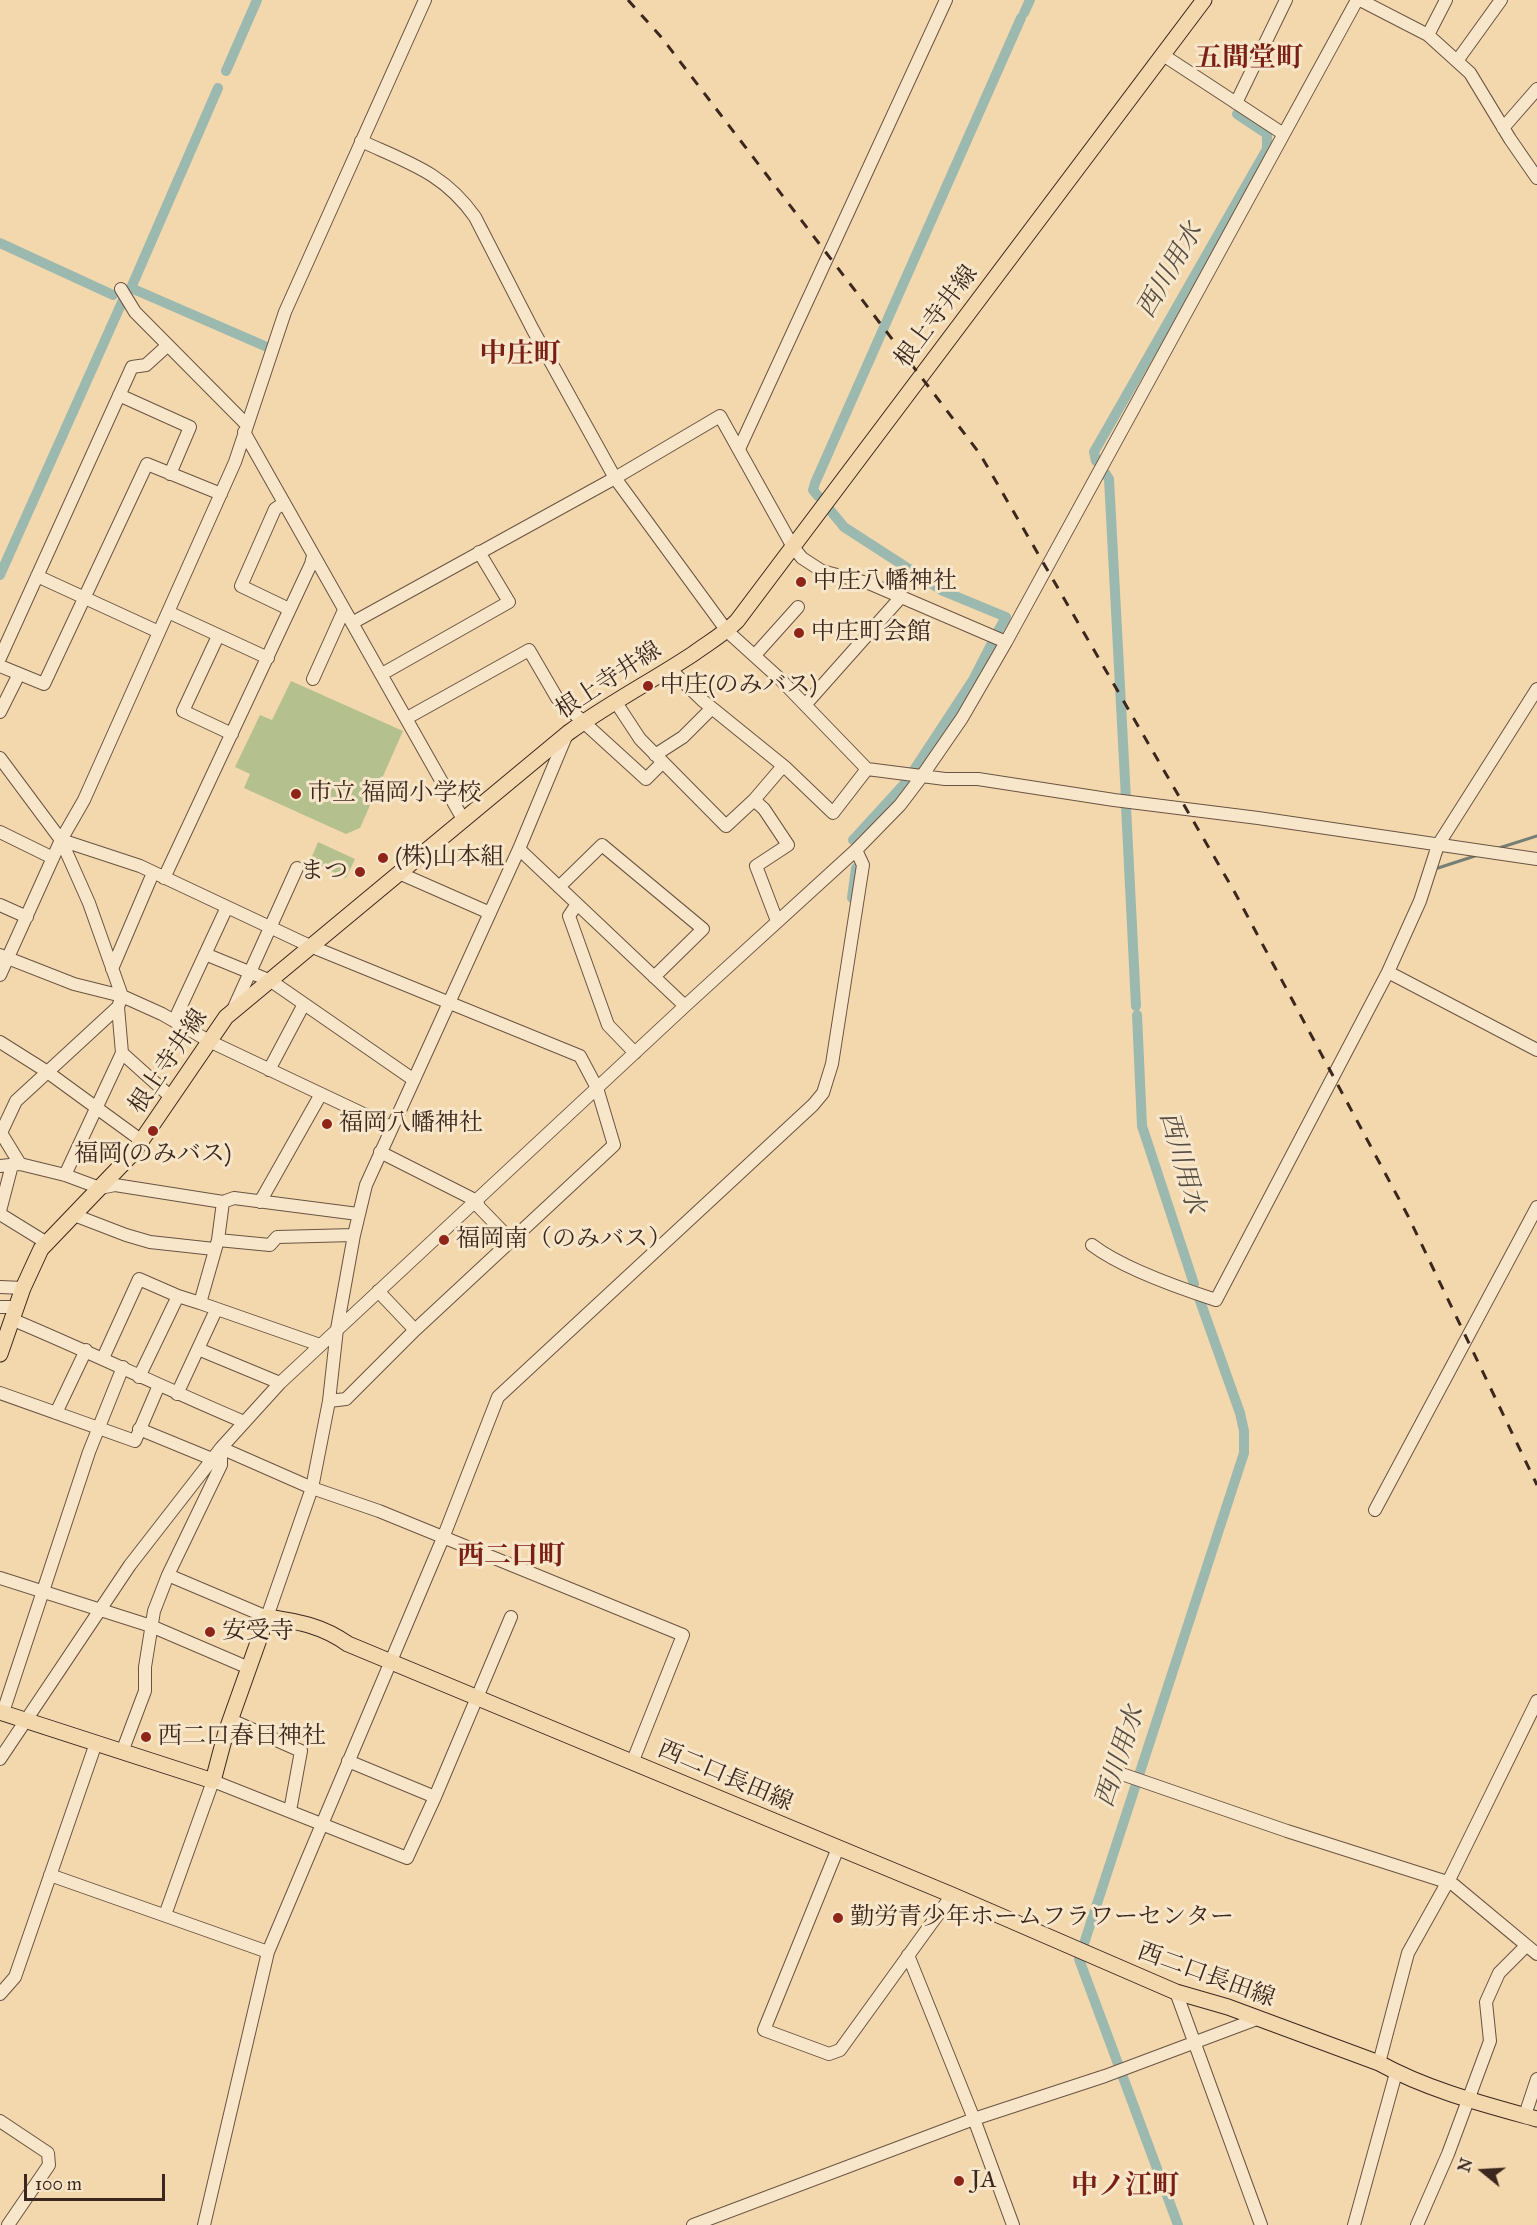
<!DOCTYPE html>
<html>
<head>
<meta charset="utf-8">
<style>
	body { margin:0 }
	#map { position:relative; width:1537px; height:2225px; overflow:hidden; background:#f3d8ae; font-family:"IM FELL Great Primer",serif }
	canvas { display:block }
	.north { position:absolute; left:1453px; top:2141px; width:60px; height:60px; -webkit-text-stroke:4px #f7e6ca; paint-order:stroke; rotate:288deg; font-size:16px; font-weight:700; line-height:24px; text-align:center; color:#3c271e }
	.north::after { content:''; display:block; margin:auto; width:21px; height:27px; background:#3c271e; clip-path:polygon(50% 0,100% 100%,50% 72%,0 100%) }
	.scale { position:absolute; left:24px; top:2174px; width:141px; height:27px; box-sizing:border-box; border:3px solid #3c271e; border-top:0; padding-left:8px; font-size:18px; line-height:21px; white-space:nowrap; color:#3c271e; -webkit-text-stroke:4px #f7e6ca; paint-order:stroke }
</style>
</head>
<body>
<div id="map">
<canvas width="1537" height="2225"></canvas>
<div class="north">N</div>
<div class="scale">100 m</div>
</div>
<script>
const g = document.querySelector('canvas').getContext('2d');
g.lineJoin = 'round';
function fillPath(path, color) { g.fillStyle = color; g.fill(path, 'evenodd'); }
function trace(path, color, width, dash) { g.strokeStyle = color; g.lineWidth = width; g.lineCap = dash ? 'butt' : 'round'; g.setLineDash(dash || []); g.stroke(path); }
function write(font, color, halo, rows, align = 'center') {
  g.font = font + ' "IM FELL Great Primer","Noto Serif JP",serif'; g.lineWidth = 6; g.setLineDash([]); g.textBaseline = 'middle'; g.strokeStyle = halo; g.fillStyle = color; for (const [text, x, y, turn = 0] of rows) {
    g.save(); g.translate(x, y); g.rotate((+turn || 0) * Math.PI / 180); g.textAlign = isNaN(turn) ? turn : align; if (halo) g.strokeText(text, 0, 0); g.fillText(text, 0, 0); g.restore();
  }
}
const green = new Path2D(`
	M291,681L403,731L360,828L346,834L244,788L250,774L235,767L260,715L272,720Z
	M318,842L355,859L346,878L310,861Z`);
const stream = new Path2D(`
	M1499,848L1537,836
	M1438,868L1478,855`);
const canal = new Path2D(`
	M1024,13L1030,0
	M226,71L257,0
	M218,88L131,288L267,347
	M0,243L113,295
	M1096,461L1094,452L1267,149V134L1237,114
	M1105,473L1109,479L1126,799
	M818,496L813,490L815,483L1021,18
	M830,510L844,527L943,591L1006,617L997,633
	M0,575L123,300
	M914,770L973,680L992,643
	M1126,806L1136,1006
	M853,840L906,782
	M852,898L856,868
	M1137,1015L1142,1126L1194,1284
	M1178,2225L1079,1959L1244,1453V1431L1240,1413L1199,1298`);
const minor = new Path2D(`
	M1360,0L1428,35L1470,73L1510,139L1537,178
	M1428,35L1446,0
	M1163,55L1282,133
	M1457,61L1501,0
	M1236,103L1286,0
	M1503,128L1537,89
	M361,141C409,163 444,173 475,217L533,330L615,478L727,631L780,679L867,769L945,779H978L1114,800L1258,818L1537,859
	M121,289L135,312L246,424
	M119,395L190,427L170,474
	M244,432L464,821
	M739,449L946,0
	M284,503L275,509L241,586L289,609
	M37,576L159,632
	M168,612L268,658
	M352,623L615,478L720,416L793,547L802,558L822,571L871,584L1006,642
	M218,636L183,711L232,734
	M755,655L798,607
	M0,658L132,367L146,365L168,345
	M0,666L44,684L147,464L221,494
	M670,669L702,700L786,768L833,813L867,769
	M382,674L509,602L479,552
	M313,679L344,610
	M615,701L640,739L726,826L754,800L783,766
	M805,705L901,597
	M0,712L19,674
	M407,718L529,650L557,698L646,779L662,763
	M655,755L683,737L712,708
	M0,758L61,840L89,903L122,996L118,1007L16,1101L1,1133L20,1164
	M754,800L764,809L788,845L756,866L777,921
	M0,832L53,858
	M61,840L140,866L310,946L580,1056L597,1088L614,1145L415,1330L346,1399L329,1401
	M519,849L685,1006
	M399,873L490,913
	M164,878L311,564L313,556
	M559,887L602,845L703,929L654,977
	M577,904L569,916L608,1025L635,1053
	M0,905L27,917
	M205,954L271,981L414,1080
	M0,955L74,984L122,996L162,1014L209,1041L391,1127
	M112,969L153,873
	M1388,972L1537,1050
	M0,975L61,840L84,800L235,462L285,312L425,0
	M232,1012L297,868
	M174,1021L227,907
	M0,1042L46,1071L142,1141
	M122,1053L171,1097
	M269,1070L304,1004
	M380,1152L477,1201L479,1207L511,1240
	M0,1166L20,1164L65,1175L100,1188L115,1185L223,1202L234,1198L358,1214
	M65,1175L122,1053L118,1007
	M260,1202L321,1094
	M0,1211L12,1165
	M0,1214L47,1243
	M74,1215L126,1235L150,1242L214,1249
	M218,1240L270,1245L277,1237L354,1235
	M1092,1245C1122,1268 1179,1288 1216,1300L1388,972L1420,901L1438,845L1537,689
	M0,1287L23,1288
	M378,1291L415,1330
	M200,1303L320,1345
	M0,1307H16
	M11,1319C90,1352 166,1389 244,1422
	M198,1349L280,1383
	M103,1358L139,1279L178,1296
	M139,1377L178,1296L200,1303L218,1240L223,1202
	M0,1393L135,1441L159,1385
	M177,1394L216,1310
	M56,1413L86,1350
	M139,1429L212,1459
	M1375,1510L1537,1207
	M168,1575L267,1617L312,1488L329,1401L337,1329L354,1235L366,1185L519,849L567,734
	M0,1578L151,1626L249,1668
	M3,1712L89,1452L123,1367
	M231,1720L301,1751L290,1811
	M122,1752L145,1691V1667L154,1611L168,1575L221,1465V1448L312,1488L379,1511L683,1635L632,1763
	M0,1759L130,1565L221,1448L280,1383L685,1006L856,850L900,805L922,776L962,718L1006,642L1357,0
	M348,1761L435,1797
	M1116,1772L1287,1831L1447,1882L1454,1885L1537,1954
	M838,1848L764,2030L829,2054L840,2050L952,1895
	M50,1875L268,1952
	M165,1915L213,1781L407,1858L435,1797L511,1617
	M908,1955L974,2119L1013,2225
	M1176,1992L1261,2225
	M0,1994L15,1977L96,1743
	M1379,2063L1408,1953L1451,1876L1537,1701
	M1525,2115L1537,2079
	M0,2121L48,2153L49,2165L8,2225
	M204,2225L268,1952L443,1538L498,1397L813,1105L823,1093L832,1064L863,865L856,850
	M693,2225L974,2119L1105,2076L1257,2019
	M1354,2225L1396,2073
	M1417,2225L1448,2154L1490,2041L1486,2002L1499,1973L1526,1946`);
const major = new Path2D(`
	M0,1354L23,1288L41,1249L133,1153L226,1017L568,733C608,704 652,681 693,654C708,643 724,634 737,621L1204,0
	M0,1712L213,1781L226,1732L267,1617C299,1622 321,1625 348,1644L952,1895L1176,1992L1228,2007L1379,2063C1428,2090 1483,2104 1537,2119`);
const rail = new Path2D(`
	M628,0L662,38L980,454L1234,891L1408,1216L1537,1485`);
const markers = [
	[801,582,6,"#8f2418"],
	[799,633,6,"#8f2418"],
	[648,686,6,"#8f2418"],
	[296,794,6,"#8f2418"],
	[383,858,6,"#8f2418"],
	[360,872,6,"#8f2418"],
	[327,1124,6,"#8f2418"],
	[153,1131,6,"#8f2418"],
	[444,1240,6,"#8f2418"],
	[210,1632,6,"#8f2418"],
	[146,1737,6,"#8f2418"],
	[838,1918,6,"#8f2418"],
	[959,2181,6,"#8f2418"]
];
const streetNames = [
	["根上寺井線",937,317,-53],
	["根上寺井線",609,681,-33],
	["根上寺井線",169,1062,-56],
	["西二口長田線",725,1777,23],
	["西二口長田線",1206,1976,20]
];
const poiNames = [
	["中庄八幡神社",813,582],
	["中庄町会館",811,633],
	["中庄(のみバス)",660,686],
	["市立 福岡小学校",308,794],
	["(株)山本組",395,858],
	["まつ",348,872,"right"],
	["福岡八幡神社",339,1124],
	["福岡(のみバス)",153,1155,"center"],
	["福岡南（のみバス）",456,1240],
	["安受寺",222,1632],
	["西二口春日神社",158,1737],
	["勤労青少年ホームフラワーセンター",850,1918],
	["JA",971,2181]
];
const waterNames = [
	["西川用水",1171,271,-60],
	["西川用水",1181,1163,74],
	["西川用水",1121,1757,-72]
];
const quarterNames = [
	["五間堂町",1249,59],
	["中庄町",520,355],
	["西二口町",511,1557],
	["中ノ江町",1125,2187]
];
fillPath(green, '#b5c08f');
trace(stream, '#767f76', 3);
trace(canal, '#9cb9b0', 10);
trace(minor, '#6a5342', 14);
trace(major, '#3c271e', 17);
trace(minor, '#f7e6ca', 12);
trace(major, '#f3d8ae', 15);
trace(rail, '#3c271e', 3, [10, 10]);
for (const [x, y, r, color] of markers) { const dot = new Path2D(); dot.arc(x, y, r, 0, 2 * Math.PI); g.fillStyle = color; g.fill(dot); trace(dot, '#f7e6ca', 2); }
write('24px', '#3c271e', '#f7e6ca', streetNames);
write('24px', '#3c271e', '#f7e6ca', poiNames, 'left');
write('italic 26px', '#544c42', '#f7e6ca', waterNames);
write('bold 27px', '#7a1f14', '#f7e6ca', quarterNames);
</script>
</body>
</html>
